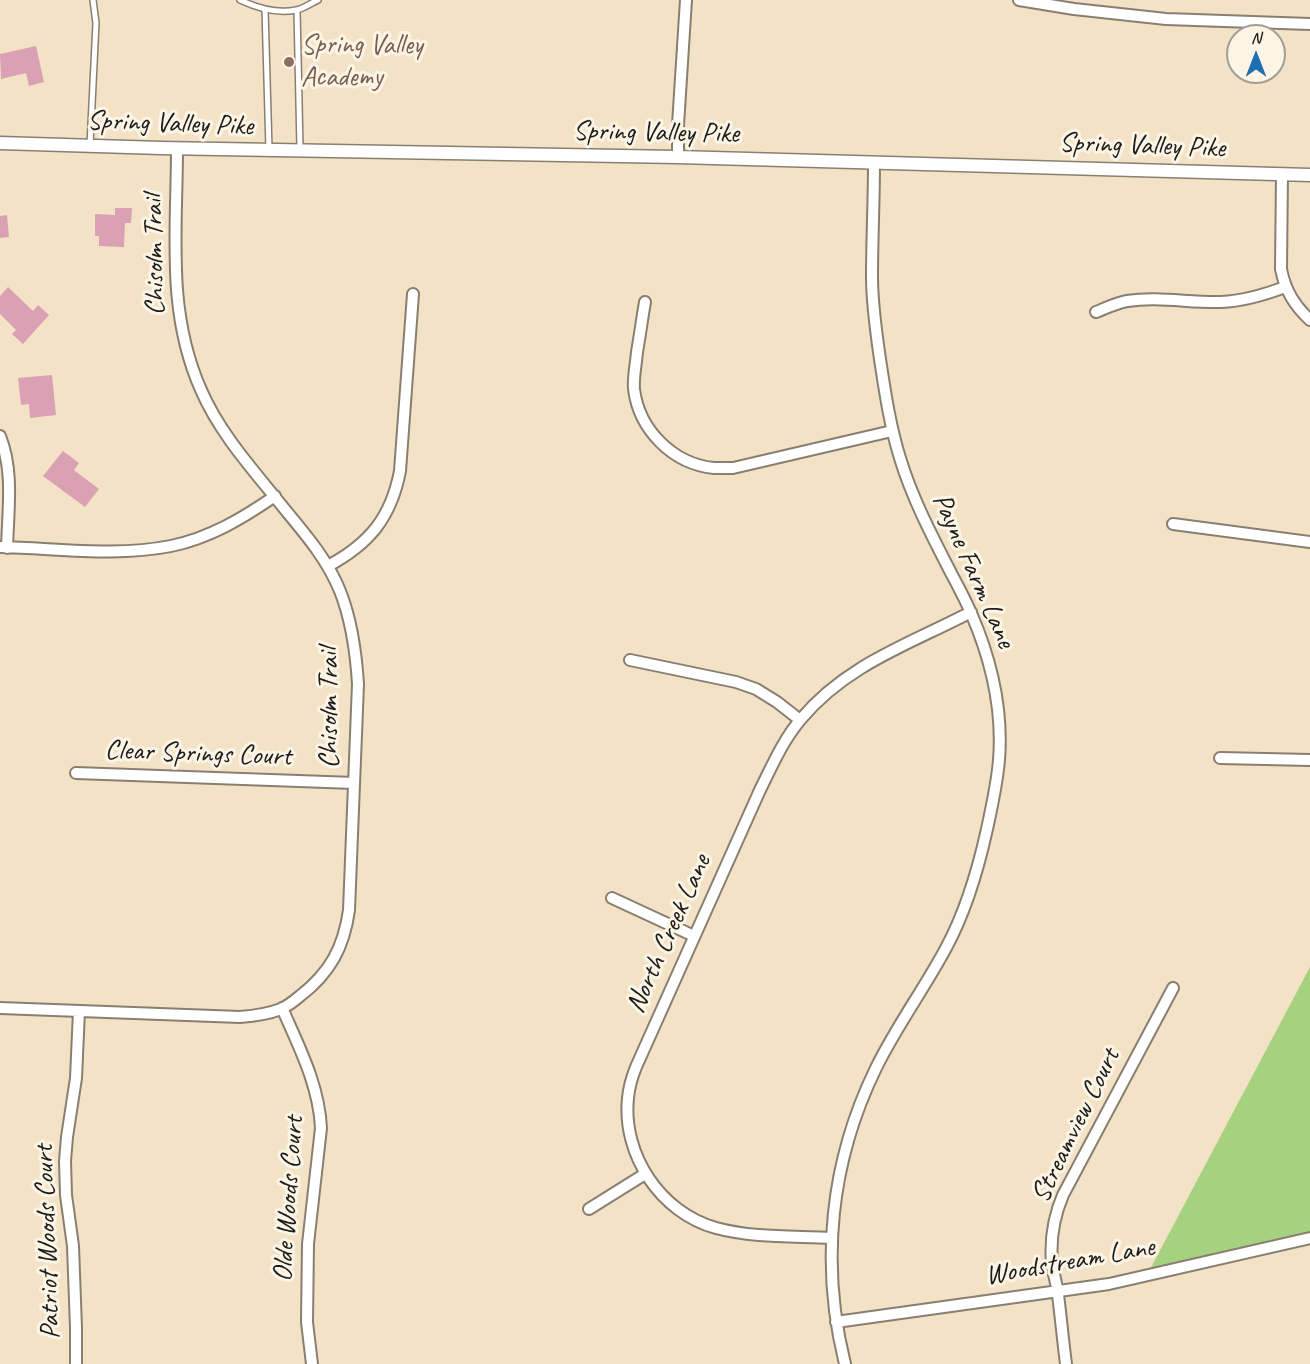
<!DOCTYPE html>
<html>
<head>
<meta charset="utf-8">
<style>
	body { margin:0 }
	#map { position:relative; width:1310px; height:1364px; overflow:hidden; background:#f3e2c6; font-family:Caveat,sans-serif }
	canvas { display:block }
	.north { position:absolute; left:1226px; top:24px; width:60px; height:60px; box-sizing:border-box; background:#fcf5e5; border:2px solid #a29e95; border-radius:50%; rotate:0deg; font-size:16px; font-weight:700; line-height:24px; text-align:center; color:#1c1c1c }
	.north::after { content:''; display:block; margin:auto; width:21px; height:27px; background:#1f6fb2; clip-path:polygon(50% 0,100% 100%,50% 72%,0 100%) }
</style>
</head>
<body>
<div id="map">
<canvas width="1310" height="1364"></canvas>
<div class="north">N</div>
</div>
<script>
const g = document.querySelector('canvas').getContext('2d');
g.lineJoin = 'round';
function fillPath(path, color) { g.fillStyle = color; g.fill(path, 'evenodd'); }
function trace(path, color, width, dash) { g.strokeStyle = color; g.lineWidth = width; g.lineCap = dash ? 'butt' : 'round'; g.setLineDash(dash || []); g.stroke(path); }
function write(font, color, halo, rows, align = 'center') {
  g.font = font + ' Caveat,sans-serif'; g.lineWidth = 6; g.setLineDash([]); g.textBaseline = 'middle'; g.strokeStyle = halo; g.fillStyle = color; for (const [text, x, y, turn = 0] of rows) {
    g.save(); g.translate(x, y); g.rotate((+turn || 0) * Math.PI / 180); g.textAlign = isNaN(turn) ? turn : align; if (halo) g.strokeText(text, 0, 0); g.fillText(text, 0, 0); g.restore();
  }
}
const green = new Path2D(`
	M1310,967V1238L1147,1275Z`);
const building = new Path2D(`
	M36,46L44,82L29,86L26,73L1,79L0,54Z
	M115,208H132L131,223H125L124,247L99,246V236H95V214L115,215Z
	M7,215L9,237L0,238V216Z
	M8,287L33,311L38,305L49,315L23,344L12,334L16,330L0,314V296Z
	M52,375L56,415L30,418L29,404L21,405L18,378Z
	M63,451L79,463L74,470L99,489L85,507L43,476Z`);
const service = new Path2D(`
	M240,0C257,8 277,14 296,10C303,9 311,3 318,0
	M265,9L269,150
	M297,10L300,149
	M90,145L96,23L93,0`);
const minor = new Path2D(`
	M1019,0L1074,9L1166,19L1310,24
	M678,157V125L686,0
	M1282,174L1281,269C1285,290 1294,305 1310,320
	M645,302C642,319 640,335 637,352C636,365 633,377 634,389C639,430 673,464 714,468C720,468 727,468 733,468L892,431
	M1096,312C1106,308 1116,303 1127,301C1158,296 1190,303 1221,302C1244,301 1264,295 1285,287
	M0,436C14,471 8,510 7,548
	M1173,524L1310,542
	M0,547C56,548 115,557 171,546C210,538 243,518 275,496
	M328,566C369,544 391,518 400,471L413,294
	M630,660L736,682L756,689L777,702L800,720
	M1220,758L1310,760
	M76,773L354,783
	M612,898L694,936
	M0,1008L240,1017C254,1016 268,1014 281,1009C288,1006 294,1001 300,996C330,973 344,947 349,910L358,684C356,652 352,621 340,591C328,561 307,536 287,512C256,473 221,436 201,390C166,311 177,232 177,148
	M282,1008C299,1047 319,1085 321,1128L308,1244L307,1322L312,1364
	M589,1209L645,1174
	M831,1238C793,1236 753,1238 716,1228C661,1213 622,1155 628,1098C629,1087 632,1077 636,1067L760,790C772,766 783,740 801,719C847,664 910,644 971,612
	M836,1322L1109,1284L1310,1238
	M76,1364V1328L73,1246L66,1195L65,1161L67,1137L76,1078L79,1011
	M845,1364C820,1264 830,1162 876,1068C896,1027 924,989 946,948C966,911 978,870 987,829C992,806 997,784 999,760C1003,710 991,659 971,613C965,599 958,586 951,573C932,536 912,498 900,458C890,426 885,392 880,359C876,331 872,305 872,277C872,239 874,201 874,163
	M1066,1364C1063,1341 1061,1318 1058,1295C1057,1284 1053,1273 1052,1263C1050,1239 1054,1216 1063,1195L1173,988`);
const tertiary = new Path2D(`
	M0,143L161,148L678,157L1310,175`);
const markers = [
	[289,62,6,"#8d6e63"]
];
const educationNames = [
	["Spring Valley",301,46],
	["Academy",301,78]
];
const streetNames = [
	["Spring Valley Pike",170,124,2],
	["Spring Valley Pike",656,133,1],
	["Spring Valley Pike",1142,146,2],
	["Chisolm Trail",155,255,-91],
	["Payne Farm Lane",973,571,66],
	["Chisolm Trail",330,708,-90],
	["Clear Springs Court",198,754,2],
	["North Creek Lane",669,934,-66],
	["Streamview Court",1076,1126,-64],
	["Olde Woods Court",289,1199,-86],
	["Patriot Woods Court",48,1242,-92],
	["Woodstream Lane",1070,1262,-10]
];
fillPath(green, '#a6d27f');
fillPath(building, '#daa0b4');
trace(service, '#887f71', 8);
trace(minor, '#887f71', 14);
trace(tertiary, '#887f71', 15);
trace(service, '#fff', 5);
trace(minor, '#fff', 10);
trace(tertiary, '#fff', 12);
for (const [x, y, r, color] of markers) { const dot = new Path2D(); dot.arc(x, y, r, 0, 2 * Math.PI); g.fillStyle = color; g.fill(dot); trace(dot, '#fcf5e5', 2); }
write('28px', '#785e54', '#fcf5e5', educationNames, 'left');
write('28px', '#1c1c1c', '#fcf5e5', streetNames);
</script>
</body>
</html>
